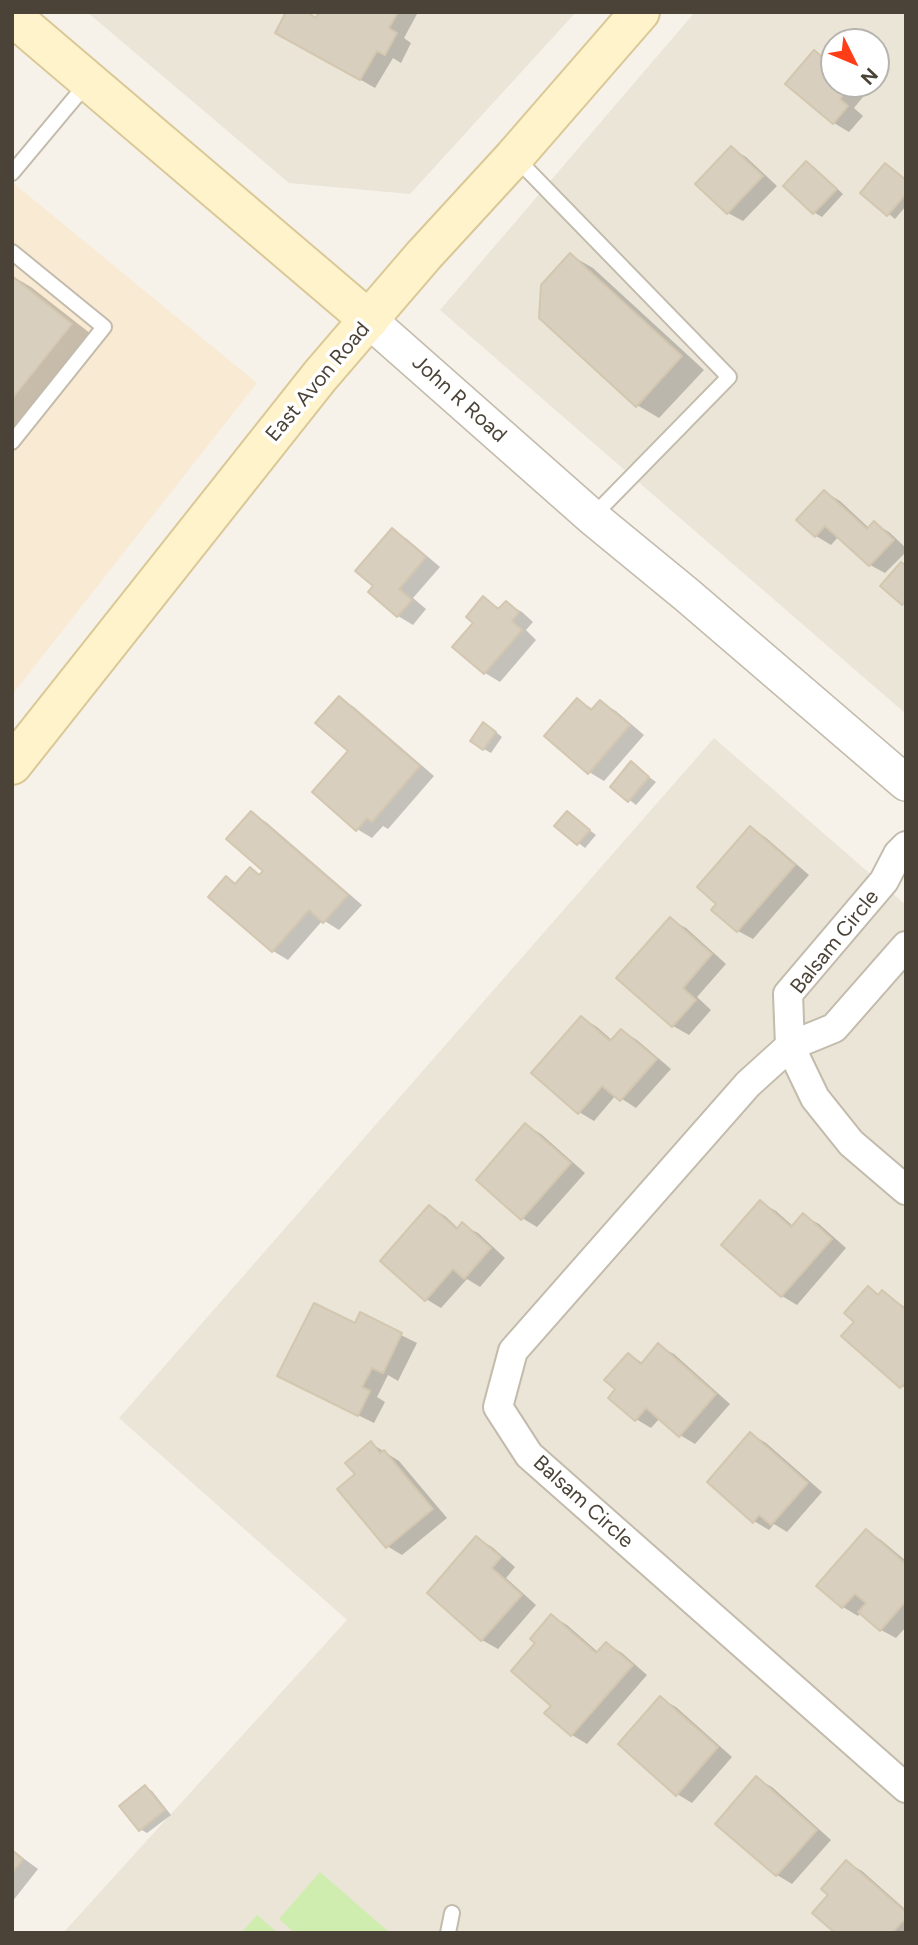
<!DOCTYPE html>
<html>
<head>
<meta charset="utf-8">
<style>
	body { margin:0 }
	#map { position:relative; width:918px; height:1945px; overflow:hidden; background:#f6f2ea; font-family:Figtree,sans-serif }
	canvas { display:block }
	.frame { position:absolute; inset:0; border:14px solid #4b4337; pointer-events:none }
	.north { position:absolute; left:820px; top:28px; width:70px; height:70px; box-sizing:border-box; background:#fff; border:2px solid #b7b4af; border-radius:50%; rotate:133deg; font-size:19px; font-weight:700; line-height:28px; text-align:center; color:#4b4337 }
	.north::after { content:''; display:block; margin:auto; width:24px; height:32px; background:#ff3e18; clip-path:polygon(50% 0,100% 100%,50% 72%,0 100%) }
</style>
</head>
<body>
<div id="map">
<canvas width="918" height="1945"></canvas>
<div class="frame"></div>
<div class="north">N</div>
</div>
<script>
const g = document.querySelector('canvas').getContext('2d');
g.lineJoin = 'round';
function fillPath(path, color) { g.fillStyle = color; g.fill(path, 'evenodd'); }
function trace(path, color, width, dash) { g.strokeStyle = color; g.lineWidth = width; g.lineCap = dash ? 'butt' : 'round'; g.setLineDash(dash || []); g.stroke(path); }
function write(font, color, halo, rows, align = 'center') {
  g.font = font + ' Figtree,sans-serif'; g.lineWidth = 7; g.setLineDash([]); g.textBaseline = 'middle'; g.strokeStyle = halo; g.fillStyle = color; for (const [text, x, y, turn = 0] of rows) {
    g.save(); g.translate(x, y); g.rotate((+turn || 0) * Math.PI / 180); g.textAlign = isNaN(turn) ? turn : align; if (halo) g.strokeText(text, 0, 0); g.fillText(text, 0, 0); g.restore();
  }
}
const residential = new Path2D(`
	M87,12H576L410,194L289,183Z
	M695,12H906V714L440,310ZM834,42H876V84H834Z
	M714,738L906,905V1933H63L347,1620L119,1418Z`);
const commercial = new Path2D(`
	M12,182L257,383L12,695Z`);
const green = new Path2D(`
	M320,1872L389,1932L388,1933H295L279,1919Z
	M257,1915L278,1933H241Z`);
const shadow = new Path2D(`
	M321,12H414L417,14L404,38L411,43L401,63L393,58L375,88L277,32L317,20Z
	M814,52L834,65V84H857L867,92L854,108L863,116L849,132L834,123L787,84Z
	M731,148L746,157L777,186L743,221L728,213Z
	M806,163L814,167L843,194L822,217L815,213L785,186Z
	M886,165L906,180V206L895,219L863,193Z
	M570,255L593,268L704,370L659,418L637,405Z
	M12,276L31,287L100,341L12,451Z
	M825,492L840,501L869,528L874,523L889,532L906,548V552L885,573L870,565L839,536L831,545L816,536L799,520Z
	M392,530L407,539L440,567L413,598L426,609L413,625L398,616L375,585Z
	M484,599L501,609L506,603L522,612L533,622L526,630L536,640L500,682L485,673L455,647L476,623Z
	M339,698L354,707L434,776L388,829L383,826L372,838L357,829L350,751Z
	M577,700L593,709L600,702L616,711L644,735L604,781L589,772Z
	M491,728L502,737L491,753L484,749Z
	M631,764L656,782L636,805L612,786Z
	M251,813L266,822L362,905L339,930L323,920L288,960L273,951L226,879L237,885L250,869L261,875L265,870Z
	M567,813L596,835L585,848L557,826Z
	M750,828L765,837L809,875L753,939L738,931Z
	M671,920L686,928L726,964L697,997L711,1010L689,1035L673,1026L619,978Z
	M582,1018L597,1027L613,1041L622,1031L637,1040L671,1069L636,1108L616,1095L594,1121L579,1112Z
	M526,1125L541,1134L585,1173L537,1227L522,1218Z
	M760,1202L776,1211L794,1227L804,1216L819,1224L846,1248L797,1305L782,1296L723,1245Z
	M430,1207L445,1216L459,1229L462,1225L478,1233L505,1258L480,1287L467,1279L441,1308L426,1299Z
	M868,1288L880,1295L883,1292L906,1308V1389L844,1336L856,1322Z
	M361,1315L417,1343L398,1381L388,1375L377,1397L385,1402L374,1423L295,1384L356,1325Z
	M658,1346L674,1354L730,1404L695,1444L680,1435L660,1418L651,1428L636,1419L618,1389L629,1355L643,1363Z
	M751,1434L766,1443L822,1492L787,1532L774,1524L769,1530L754,1521Z
	M372,1444L399,1461L447,1518L402,1555L387,1546L357,1474Z
	M866,1531L881,1540L906,1561V1627L896,1638L881,1630L861,1612L858,1616L843,1607Z
	M477,1538L492,1547L515,1567L506,1578L536,1605L498,1649L482,1640L429,1593Z
	M552,1616L567,1625L599,1653L607,1644L622,1653L647,1675L587,1744L572,1735L553,1706L538,1643Z
	M661,1699L676,1707L732,1757L692,1803L677,1794Z
	M757,1779L772,1787L831,1840L792,1884L777,1875Z
	M145,1787L152,1791L171,1815L147,1833L140,1829Z
	M12,1850L38,1869L12,1902Z
	M846,1862L862,1871L906,1910V1933H838L831,1894Z`);
const building = new Path2D(`
	M286,12H307L316,18L319,12H398L389,28L397,33L385,55L377,51L360,80L275,33Z
	M814,50L834,67V84H852L840,99L848,106L833,124L785,84Z
	M731,146L763,176L727,214L695,184Z
	M806,161L837,189L813,214L783,186Z
	M885,163L906,180V194L887,216L860,193Z
	M570,253L682,356L636,407L539,318L541,285Z
	M12,276L72,324L12,399Z
	M824,490L867,529L874,521L894,540L869,566L825,526L815,537L796,520Z
	M392,528L426,557L399,589L412,600L397,617L368,592L373,586L355,571Z
	M901,562L906,566V601L902,605L880,586Z
	M483,596L498,609L506,601L519,612L512,621L522,630L484,674L452,647L473,623L466,617Z
	M339,696L420,766L372,822L367,818L356,831L312,792L348,751L315,723Z
	M577,698L591,710L600,700L630,725L588,774L544,736Z
	M483,722L496,732L483,750L470,741Z
	M631,761L649,777L628,802L610,787Z
	M251,811L348,895L323,923L309,910L272,952L208,897L226,876L235,884L250,867L259,875L263,871L226,839Z
	M567,811L590,830L577,845L554,826Z
	M750,826L795,865L737,932L711,910L716,904L697,887Z
	M670,917L712,954L683,988L696,1000L672,1027L616,978Z
	M581,1016L610,1041L621,1029L657,1059L620,1101L602,1086L578,1114L531,1073Z
	M525,1123L571,1163L521,1220L476,1180Z
	M760,1200L791,1227L803,1213L832,1239L781,1297L721,1245Z
	M429,1205L457,1229L462,1222L491,1248L464,1279L453,1269L425,1301L380,1261Z
	M868,1286L878,1295L882,1290L906,1310V1382L900,1388L841,1336L854,1322L844,1313Z
	M314,1303L355,1323L360,1312L402,1333L383,1373L372,1368L362,1387L370,1391L358,1416L277,1376Z
	M658,1343L716,1394L679,1437L646,1408L635,1421L608,1398L615,1389L604,1380L628,1353L641,1364Z
	M750,1432L808,1483L771,1525L759,1515L753,1523L707,1482Z
	M371,1441L380,1453L384,1450L433,1509L386,1548L337,1489L355,1474L345,1463Z
	M866,1529L906,1564V1601L880,1631L858,1612L866,1603L855,1594L842,1608L816,1586Z
	M476,1536L501,1557L492,1568L522,1595L481,1641L427,1593Z
	M551,1614L596,1653L606,1642L633,1665L571,1736L544,1713L551,1706L511,1671L535,1643L530,1639Z
	M660,1696L718,1747L676,1796L618,1744Z
	M756,1776L817,1830L776,1876L715,1824Z
	M145,1785L165,1810L139,1831L119,1806Z
	M12,1850L23,1859L12,1874Z
	M846,1860L906,1912V1918L892,1933H835L812,1913L828,1895L821,1889Z`);
const service = new Path2D(`
	M515,157L729,377L593,516
	M12,173L88,82
	M12,252L104,327L12,442
	M448,1933L452,1913`);
const minor = new Path2D(`
	M906,846L898,854L884,881L788,994L790,1046L815,1098L851,1143L906,1190
	M906,946L834,1028L790,1046L748,1084L513,1351L498,1407L529,1455L906,1788`);
const tertiary = new Path2D(`
	M369,320L592,517L687,595L906,783`);
const secondary = new Path2D(`
	M12,16L369,320
	M12,765L320,376L424,255L514,157L640,12`);
const streetNames = [
	["East Avon Road",318,382,-50],
	["John R Road",459,399,42],
	["Balsam Circle",835,942,-51],
	["Balsam Circle",583,1502,42]
];
fillPath(residential, '#eae5d7');
fillPath(commercial, '#f9ead4');
fillPath(green, '#d0edb0');
fillPath(shadow, '#0003');
fillPath(building, '#d9cfbe');
trace(building, '#d4c7b0', 2);
trace(service, '#c3bbab', 18);
trace(minor, '#c3bbab', 32);
trace(tertiary, '#c3bbab', 38);
trace(secondary, '#dac896', 42);
trace(service, '#fff', 14);
trace(minor, '#fff', 28);
trace(tertiary, '#fff', 35);
trace(secondary, '#fff3cb', 38);
write('21px', '#4b4337', '#fff', streetNames);
</script>
</body>
</html>
